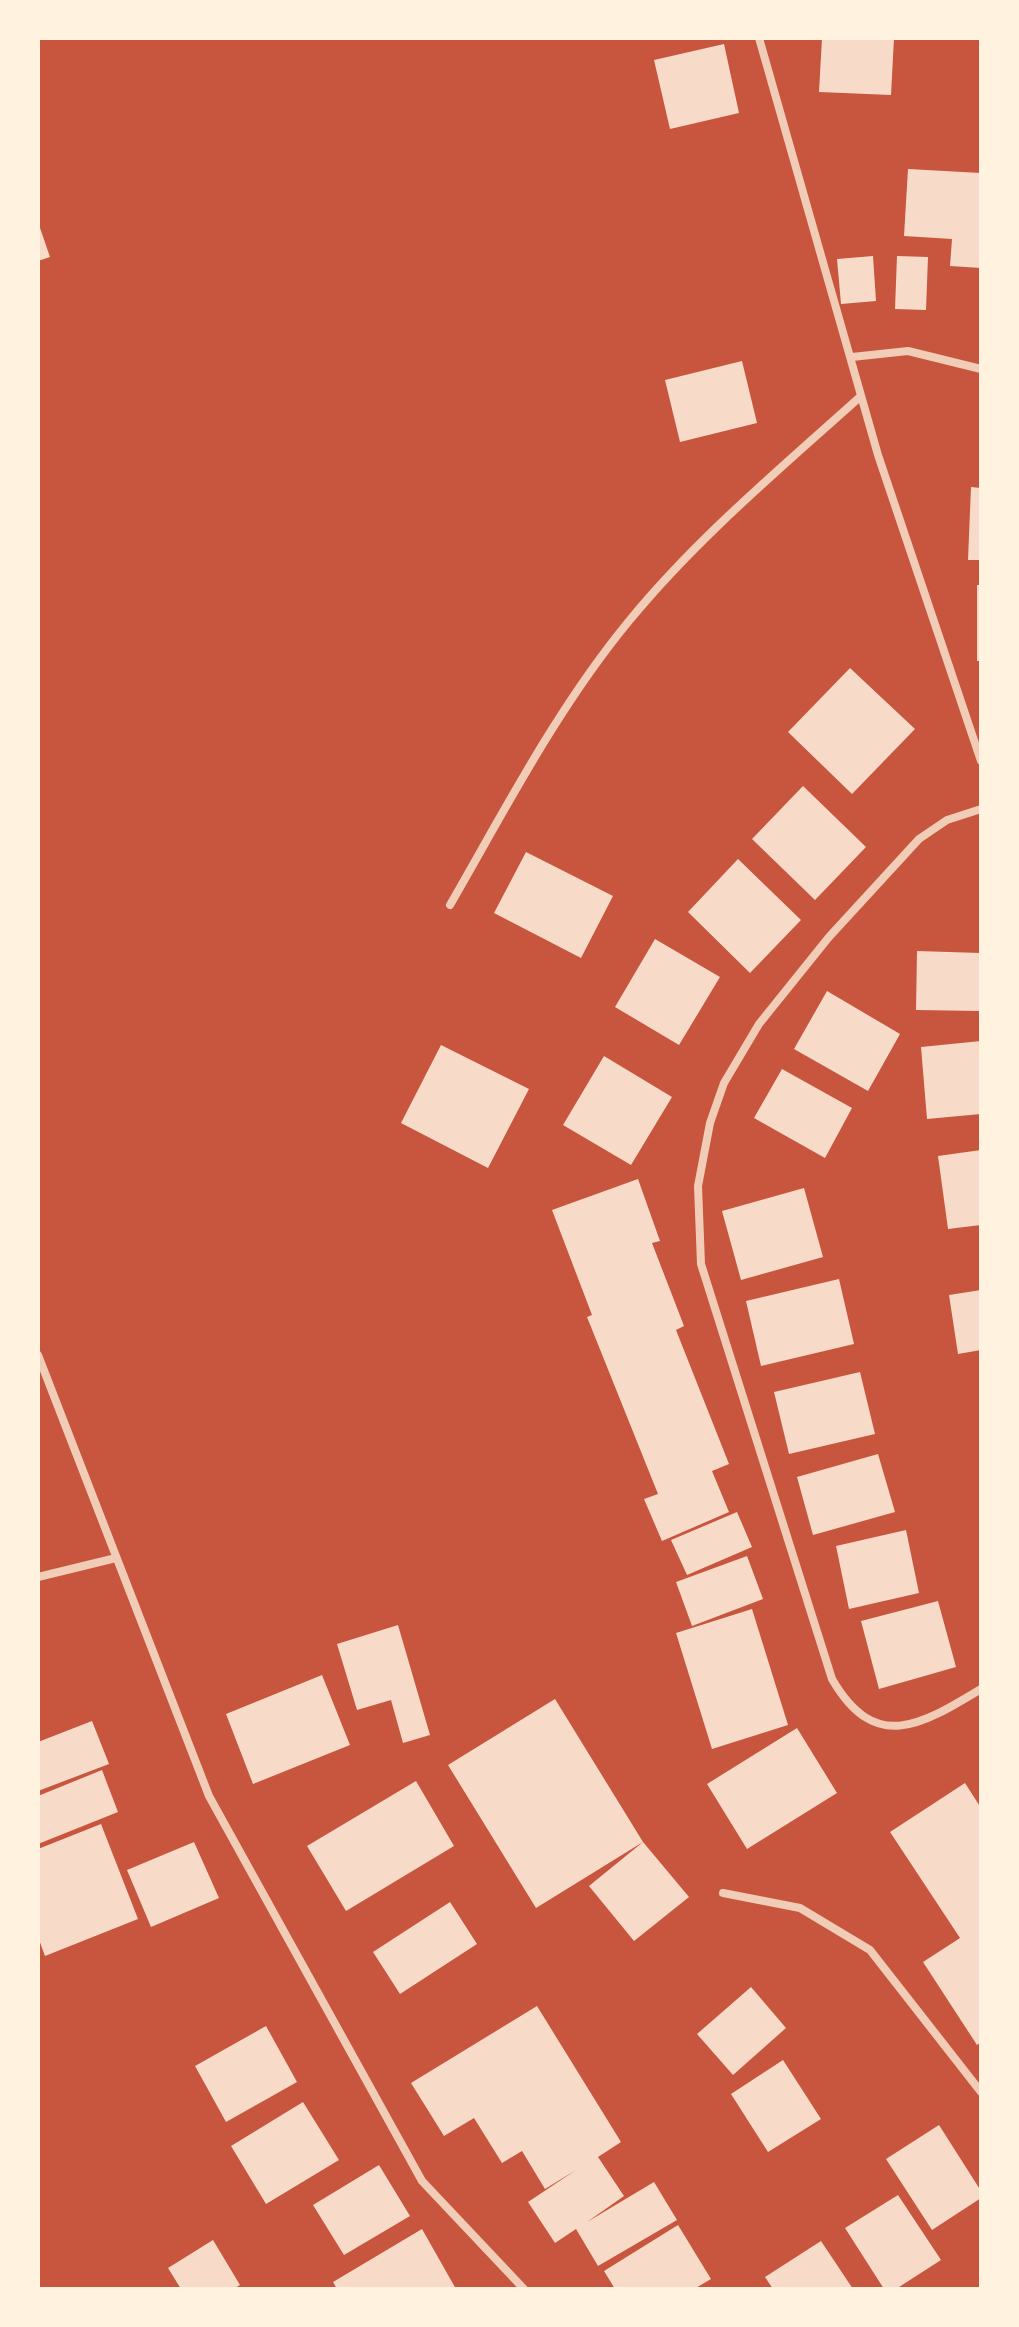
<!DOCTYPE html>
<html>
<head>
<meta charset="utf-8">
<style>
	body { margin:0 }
	#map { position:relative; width:1019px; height:2327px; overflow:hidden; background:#c8553d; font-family:"DM Sans",sans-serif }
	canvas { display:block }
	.frame { position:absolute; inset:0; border:40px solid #fff3e0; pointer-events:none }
</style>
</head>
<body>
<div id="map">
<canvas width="1019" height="2327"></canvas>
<div class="frame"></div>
</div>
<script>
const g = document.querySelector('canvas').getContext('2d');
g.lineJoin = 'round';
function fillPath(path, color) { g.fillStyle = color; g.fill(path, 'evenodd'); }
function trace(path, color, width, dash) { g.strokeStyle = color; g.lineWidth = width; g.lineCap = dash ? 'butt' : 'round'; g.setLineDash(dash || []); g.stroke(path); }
const building = new Path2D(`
	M822,38H894L891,95L819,92Z
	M724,44L739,113L670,129L654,60Z
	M908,169L981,173V268L950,266L952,239L904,236Z
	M38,222L50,257L38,261Z
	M873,256L876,301L841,304L837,259Z
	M897,256L928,257L926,310L895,309Z
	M742,361L757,423L680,442L665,380Z
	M971,487L981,488V560H968Z
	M977,585H981V661H977Z
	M850,668L915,729L852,794L788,732Z
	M803,786L866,847L815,900L752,839Z
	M526,852L613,896L581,958L494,913Z
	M738,859L801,920L750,973L688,912Z
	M655,939L720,977L679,1045L615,1007Z
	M917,951L981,953L980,1011L916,1010Z
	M827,991L900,1034L868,1091L794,1049Z
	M981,1041V1114L927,1119L921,1047Z
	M441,1045L529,1089L488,1168L401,1123Z
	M604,1056L672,1097L631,1165L563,1125Z
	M782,1069L852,1108L825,1158L754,1118Z
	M981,1150V1225L948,1229L938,1156Z
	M638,1179L660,1241L652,1243L684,1326L676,1330L729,1464L712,1471L729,1512L662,1541L644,1499L658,1494L587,1317L592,1315L552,1210Z
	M804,1188L823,1257L741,1280L722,1211Z
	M839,1279L854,1344L761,1366L746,1301Z
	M981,1290V1350L958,1354L949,1295Z
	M860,1372L875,1434L789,1454L774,1392Z
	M878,1454L895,1512L813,1535L797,1477Z
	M737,1512L752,1547L687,1575L671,1540Z
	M906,1530L919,1593L849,1609L836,1546Z
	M747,1556L763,1599L692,1626L676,1582Z
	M938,1601L956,1667L879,1689L861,1621Z
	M752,1609L788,1725L712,1749L676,1633Z
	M398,1625L430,1735L403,1743L391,1700L357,1710L337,1644Z
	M322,1675L350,1745L253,1784L226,1714Z
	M555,1699L643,1842L536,1908L448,1765Z
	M92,1721L109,1764L38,1791V1742Z
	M797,1728L837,1793L747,1849L707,1784Z
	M102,1770L118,1812L38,1844V1796Z
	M416,1781L454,1846L346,1911L307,1846Z
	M965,1783L981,1808V2042L977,2045L923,1962L960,1938L890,1832Z
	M101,1824L138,1919L45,1956L38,1937V1849Z
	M194,1842L219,1898L151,1927L127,1870Z
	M643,1842L689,1897L634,1941L589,1886Z
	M450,1902L477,1944L400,1994L373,1952Z
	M751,1987L786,2028L733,2075L697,2034Z
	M537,2006L621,2142L598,2157L624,2196L587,2222L654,2182L677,2220L598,2266L576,2229L555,2243L528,2202L576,2170L545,2189L522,2151L502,2163L474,2118L444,2136L411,2083Z
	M266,2026L297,2082L226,2122L195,2066Z
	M783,2060L821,2119L768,2152L731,2094Z
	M303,2102L339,2160L266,2204L231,2146Z
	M939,2125L981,2191V2198L932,2230L886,2159Z
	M379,2165L410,2216L344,2255L313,2205Z
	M898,2195L941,2260L896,2289H884L845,2228Z
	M678,2225L711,2279L694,2289H615L604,2271Z
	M422,2229L456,2289H337L333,2282Z
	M213,2240L240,2285L233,2289H181L168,2268Z
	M821,2241L853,2289H773L765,2277Z`);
const minor = new Path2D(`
	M759,38L878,455L981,761
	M852,357L908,351L981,369
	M981,809L947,820L919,839L829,937L759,1024L724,1083L710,1123L698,1186L701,1264L832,1679C875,1753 920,1726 981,1689
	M450,905C506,808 558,707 629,621C697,538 781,468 861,396
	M38,1355L209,1796L422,2181L524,2289
	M38,1577L116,1558
	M723,1893L800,1908L870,1950L981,2092`);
fillPath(building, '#f7dbc8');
trace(minor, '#f1ccb7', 8);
</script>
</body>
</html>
